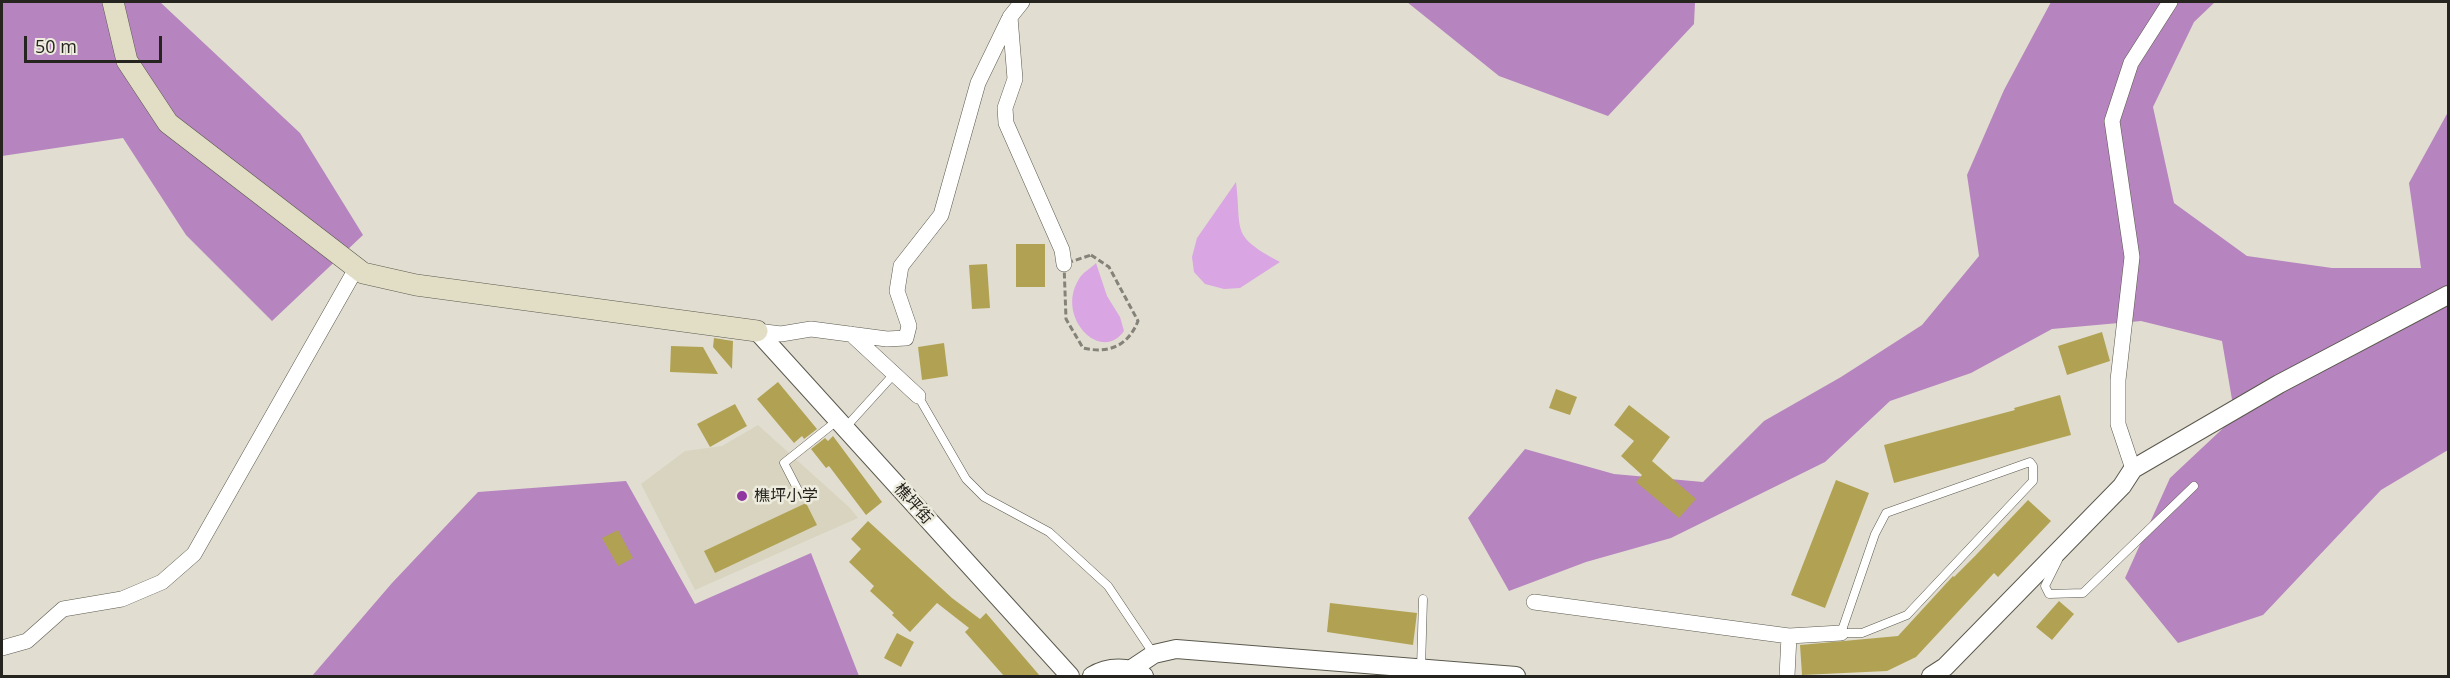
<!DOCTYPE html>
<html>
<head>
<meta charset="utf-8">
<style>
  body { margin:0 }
  #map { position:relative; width:2450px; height:678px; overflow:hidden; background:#e1ded1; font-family:"Open Sans",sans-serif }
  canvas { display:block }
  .frame { position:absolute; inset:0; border:3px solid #25241f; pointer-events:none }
  .scale { position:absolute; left:24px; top:36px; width:138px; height:27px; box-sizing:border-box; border:3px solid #25241f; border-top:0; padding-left:8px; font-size:18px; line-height:21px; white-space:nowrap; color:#25241f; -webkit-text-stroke:4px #eeecde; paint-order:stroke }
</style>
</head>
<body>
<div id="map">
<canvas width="2450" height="678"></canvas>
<div class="frame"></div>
<div class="scale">50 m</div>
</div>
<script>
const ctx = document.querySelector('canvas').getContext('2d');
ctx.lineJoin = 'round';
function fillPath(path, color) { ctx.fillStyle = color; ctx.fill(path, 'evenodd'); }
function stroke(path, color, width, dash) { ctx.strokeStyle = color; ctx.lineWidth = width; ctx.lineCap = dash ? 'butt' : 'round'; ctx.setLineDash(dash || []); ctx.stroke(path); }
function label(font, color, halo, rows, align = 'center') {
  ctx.font = font + ' "Open Sans","Noto Sans SC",sans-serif'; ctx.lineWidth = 5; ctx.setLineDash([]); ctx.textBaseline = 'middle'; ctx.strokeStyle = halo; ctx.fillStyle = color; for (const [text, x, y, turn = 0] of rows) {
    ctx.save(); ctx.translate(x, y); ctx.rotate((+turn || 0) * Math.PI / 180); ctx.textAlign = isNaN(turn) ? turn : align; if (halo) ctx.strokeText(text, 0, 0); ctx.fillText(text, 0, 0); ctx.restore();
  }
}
fillPath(new Path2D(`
  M758 425 850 508 858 518 695 590 641 484 685 451 722 446Z`), '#d8d4c0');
fillPath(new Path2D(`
  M2 2H160L300 133 363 235 272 321 186 235 123 138 2 156Z
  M1407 2H1695L1694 24 1608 116 1499 76Z
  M2051 2H2215L2194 22 2153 107 2174 203 2247 256 2332 268H2421L2409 183 2448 112V450L2381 490 2263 615 2178 643 2125 578 2170 478 2235 417 2222 341 2141 321 2052 329 1971 373 1890 401 1825 462 1671 538 1586 562 1509 591 1468 518 1525 449 1614 474 1703 482 1764 421 1841 377 1922 325 1979 256 1967 175 2004 90Z
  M626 481 695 604 811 553 859 676H312L392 583 478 492Z`), '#b684bf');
fillPath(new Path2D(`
  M1236 182C1242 233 1230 235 1280 262L1240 288 1224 289 1205 284 1194 272 1192 257 1197 238Z
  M1096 263 1107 296 1120 317 1124 331C1101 364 1055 317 1079 279 1082 273 1091 268 1096 263Z`), '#d9a5e2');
fillPath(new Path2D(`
  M1016 244H1045V287H1016Z
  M987 264 990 308 972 309 969 265Z
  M2102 332 2110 361 2067 375 2058 346Z
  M714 338 733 341 732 369 713 347Z
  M944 343 948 376 922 380 918 347Z
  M671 346 703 347 718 374 670 372Z
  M778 382 817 429 804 439 802 436 794 443 757 399Z
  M1556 389 1577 397 1570 415 1549 408Z
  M2060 395 2071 435 1894 483 1884 445 2015 410 2014 408Z
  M735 404 747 426 710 447 697 424Z
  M1629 405 1670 437 1652 461 1696 499 1679 518 1636 482 1642 475 1621 456 1634 441 1614 425Z
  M833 436 882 502 866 515 829 466 826 468 811 449 825 438 828 441Z
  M1836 480 1869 493 1825 608 1791 595Z
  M2028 500 2051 521 1998 577 1994 573 1916 657 1887 671 1802 675 1800 645 1898 636 1953 576 1954 577 1975 556Z
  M806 503 817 525 715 573 704 551Z
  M868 521 952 598 980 619 986 613 1040 676H1004L965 632 969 628 937 603 910 632 892 615 894 613 870 591 874 586 849 562 861 549 851 539Z
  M618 530 633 558 618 566 602 538Z
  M2059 601 2074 614 2052 640 2036 627Z
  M1330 603 1417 613 1413 645 1327 632Z
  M897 633 914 642 901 667 884 658Z`), '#b1a253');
const service = new Path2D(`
  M918 396 966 479 984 497 1049 532 1108 586 1153 653
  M845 428 894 374
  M2030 462 2033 466V481L1907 615 1862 633H1841L1875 534 1886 513Z
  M801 496 784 463 838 420
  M2058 560 2045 586 2049 594 2083 593 2194 486
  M1421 668 1423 599`);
const minor = new Path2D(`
  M1010 17 1015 79 1005 108 1006 123 1062 250 1064 264
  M757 331 781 334 811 329 887 339 906 338 909 326 897 291 901 266 941 215 978 83 1010 17 1022 2
  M851 334 918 396
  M2133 469 2118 424V380L2132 257 2112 121 2131 63 2170 2
  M1534 602 1789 636 1841 633
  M2 648 27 641 63 609 122 599 162 582 194 554 357 267
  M1787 676 1789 636`);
const tertiary = new Path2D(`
  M757 331 1070 676
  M1130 670 1154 654 1176 649 1516 676
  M1092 676C1108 666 1129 666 1144 676
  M1931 676 1945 667 2122 486 2133 469 2279 384 2448 295`);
const secondary = new Path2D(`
  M113 2 127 61 168 123 363 273 416 285 757 331`);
stroke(service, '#5b594e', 9);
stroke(minor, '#5b594e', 16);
stroke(tertiary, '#5b594e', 20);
stroke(secondary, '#5b594e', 22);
stroke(new Path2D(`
  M1091 255 1109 267 1138 321C1128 346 1109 354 1083 348L1066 319 1064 264Z`), '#848279', 3, [6, 3]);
stroke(service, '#fff', 8);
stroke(minor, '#fff', 15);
stroke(tertiary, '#fff', 18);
stroke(secondary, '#e2dec6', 21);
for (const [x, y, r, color] of [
  [742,496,6,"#9136a1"]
]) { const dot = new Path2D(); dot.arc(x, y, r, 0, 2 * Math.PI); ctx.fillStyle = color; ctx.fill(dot); stroke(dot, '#eeecde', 2); }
label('16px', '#25241f', '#eeecde', [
  ["樵坪小学",754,496]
], 'left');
label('16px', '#25241f', '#eeecde', [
  ["樵坪街",913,504,48]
]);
</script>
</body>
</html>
